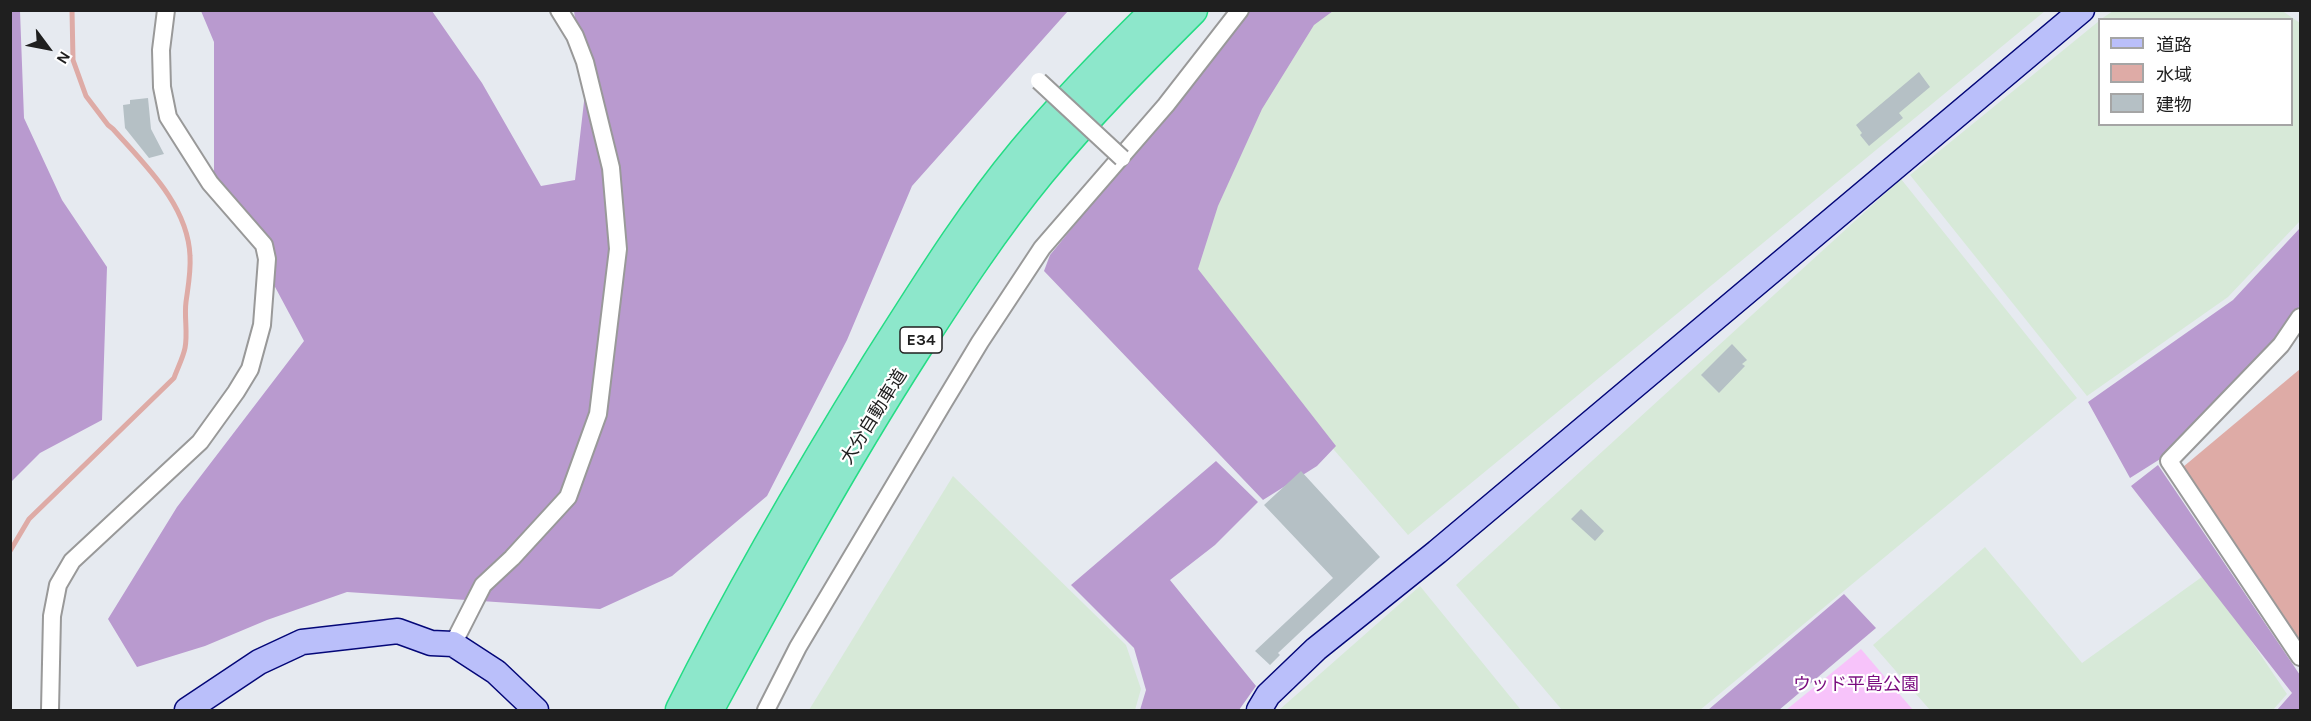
<!DOCTYPE html>
<html>
<head>
<meta charset="utf-8">
<style>
  body { margin:0 }
  #map { position:relative; width:2311px; height:721px; overflow:hidden; background:#e6eaf0; font-family:Karla,"Noto Sans JP",sans-serif }
  canvas { display:block }
  .frame { position:absolute; inset:0; border:12px solid #1f1f1f; pointer-events:none }
  .legend { position:absolute; left:2098px; top:18px; width:195px; height:108px; box-sizing:border-box; background:#fff; border:2px solid #a5a5a5; margin:0; padding:8px 10px; list-style:none; font-size:18px; color:#1f1f1f }
  .legend li { display:flex; align-items:center; gap:12px; height:30px }
  .legend b { width:30px; border:2px solid #a5a5a5 }
  .north { position:absolute; left:18px; top:18px; width:60px; height:60px; -webkit-text-stroke:4px #fff; paint-order:stroke; rotate:122deg; font-size:16px; font-weight:700; line-height:24px; text-align:center; color:#1f1f1f }
  .north::after { content:''; display:block; margin:auto; width:21px; height:27px; background:#1f1f1f; clip-path:polygon(50% 0,100% 100%,50% 72%,0 100%) }
</style>
</head>
<body>
<div id="map">
<canvas width="2311" height="721"></canvas>
<div class="frame"></div>
<ul class="legend">
<li><b style="height:8px;background:#babffa"></b>道路</li>
<li><b style="height:16px;background:#deaba6"></b>水域</li>
<li><b style="height:16px;background:#b5c0c5"></b>建物</li>
</ul>
<div class="north">N</div>
</div>
<script>
const ctx = document.querySelector('canvas').getContext('2d');
ctx.lineJoin = 'round';
function fillPath(path, color) { ctx.fillStyle = color; ctx.fill(path, 'evenodd'); }
function stroke(path, color, width, dash) { ctx.strokeStyle = color; ctx.lineWidth = width; ctx.lineCap = dash ? 'butt' : 'round'; ctx.setLineDash(dash || []); ctx.stroke(path); }
function label(font, color, halo, rows, align = 'center') {
  ctx.font = font + ' Karla,"Noto Sans JP",sans-serif'; ctx.lineWidth = 4.5; ctx.setLineDash([]); ctx.textBaseline = 'middle'; ctx.strokeStyle = halo; ctx.fillStyle = color; for (const [text, x, y, turn = 0] of rows) {
    ctx.save(); ctx.translate(x, y); ctx.rotate((+turn || 0) * Math.PI / 180); ctx.textAlign = isNaN(turn) ? turn : align; if (halo) ctx.strokeText(text, 0, 0); ctx.fillText(text, 0, 0); ctx.restore();
  }
}
fillPath(new Path2D(`
  M2281 10 2300 23V221L2228 297 2087 396 1910 175 2099 21 2100 124H2292V20L2101 19 2113 11Z
  M1299 11H2045L1408 535 1168 259Z
  M1901 179 2077 398 1700 710H1562L1456 585Z
  M953 476 1126 645 1141 689 1135 710H809Z
  M1985 547 2082 663 2206 574 2287 694 2273 710H1930L1873 645Z
  M1420 586 1521 710H1279Z`), '#d7e9d8');
fillPath(new Path2D(`
  M1245 10 1333 11 1314 25 1262 109 1218 206 1198 269 1336 446 1317 466 1263 500 1044 271 1050 255 1153 129Z
  M20 11 24 118 62 200 107 267 102 420 40 453 11 482 10 11Z
  M201 11H432L482 83 541 186 575 180 585 93 574 11H1068L912 186 847 340 767 496 672 576 600 609 347 592 267 620 205 646 137 667 108 619 177 507 304 341 214 173V42Z
  M2300 228V305L2276 341 2165 456 2130 478 2088 402 2233 300Z
  M1216 461 1258 502 1215 545 1170 580 1256 686 1239 710H1140L1146 690 1134 648 1071 585Z
  M2158 465 2300 675V710H2277L2292 693 2131 486Z
  M1844 594 1876 628 1779 710H1708Z`), '#b99acf');
fillPath(new Path2D(`
  M1861 649 1913 710H1786Z`), '#f7c3fa');
fillPath(new Path2D(`
  M2300 369V641L2183 467Z`), '#deaba6');
stroke(new Path2D(`
  M10 551 29 519 174 378C177 369 183 358 185 348 188 333 184 317 186 302 188 287 191 272 190 256 188 205 145 165 113 129L108 125 86 96 73 60 72 10`), '#deaba6', 5);
fillPath(new Path2D(`
  M1919 72 1930 87 1899 113 1903 118 1869 146 1860 135 1862 133 1856 125Z
  M148 98 151 129 164 154 149 158 125 128 123 105 130 104V100Z
  M1732 344 1747 360 1742 364 1745 366 1719 393 1701 375Z
  M1301 471 1380 557 1278 653 1280 655 1270 665 1255 651 1333 578 1264 505Z
  M1581 509 1604 531 1595 541 1571 519Z`), '#b5c0c5');
const street = new Path2D(`
  M2300 317 2281 345 2169 461 2300 657
  M453 644 483 585 512 558 568 497 598 414 618 249 611 168 585 62 575 36 559 10
  M50 710 52 616 58 585 72 561 200 442 236 392 250 369 262 325 267 259 264 245 210 183 168 117 162 87 161 50 166 10
  M766 710 798 647 942 405 980 342 1042 248 1166 105 1240 10`);
const secondary = new Path2D(`
  M187 710 259 662 302 642 398 631 431 643 453 644 496 672 536 710
  M1259 710 1268 695 1316 649 1437 552 2082 10`);
const highway = new Path2D(`
  M681 710C740 592 807 477 877 364 923 292 968 218 1023 152 1065 102 1110 56 1157 10
  M708 710C774 588 840 467 915 350 954 289 994 228 1040 172 1087 115 1139 63 1192 10`);
stroke(street, '#999', 20);
stroke(secondary, '#040778', 27);
stroke(highway, '#25dc85', 33);
stroke(street, '#fff', 16);
stroke(secondary, '#babffa', 24);
stroke(highway, '#8de7cb', 30);
const streetBridge = new Path2D(`
  M1039 81 1122 158`);
stroke(streetBridge, '#999', 20, []);
stroke(streetBridge, '#fff', 16);
for (const [x, y, w] of [
  [921,340,42]
]) { const box = new Path2D(); box.roundRect(x - w / 2, y - 13, w, 26, 4.5); ctx.fillStyle = '#fff'; ctx.fill(box); stroke(box, '#1f1f1f', 1.5); }
label('bold 16px', '#1f1f1f', null, [
  ["E34",921,340]
]);
label('18px', '#1f1f1f', '#fff', [
  ["大分自動車道",874,417,-58]
]);
label('18px', '#7a0b7f', '#fff', [
  ["ウッド平島公園",1856,685]
]);
</script>
</body>
</html>
